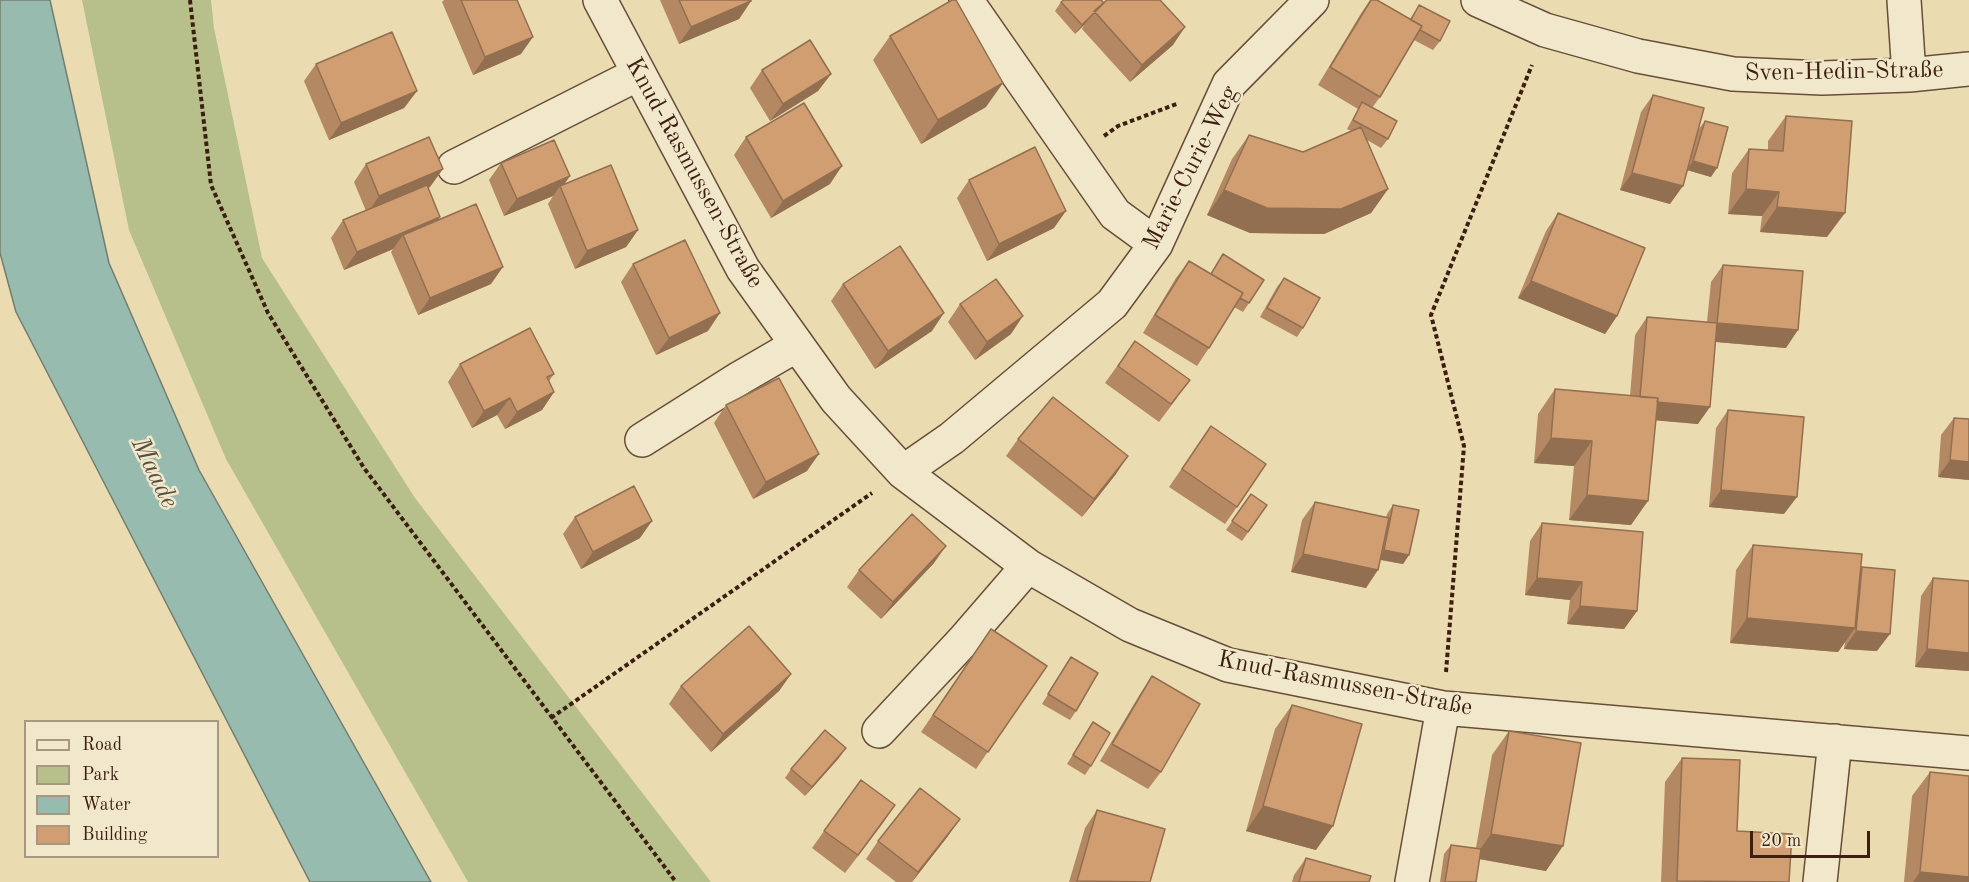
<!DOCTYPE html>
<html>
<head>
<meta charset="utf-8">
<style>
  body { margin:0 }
  #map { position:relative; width:1969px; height:882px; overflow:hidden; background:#eadbb1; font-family:"Old Standard TT",serif }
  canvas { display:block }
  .legend { position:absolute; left:24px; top:720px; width:195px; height:138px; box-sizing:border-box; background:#f1e8cc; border:2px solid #a99881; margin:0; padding:8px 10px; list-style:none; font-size:18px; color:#3c1f11 }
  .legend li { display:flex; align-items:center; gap:12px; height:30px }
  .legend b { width:30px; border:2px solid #a99881 }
  .scale { position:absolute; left:1750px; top:831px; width:120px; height:27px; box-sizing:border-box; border:3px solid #3c1f11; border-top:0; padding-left:8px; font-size:18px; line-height:21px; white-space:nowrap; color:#3c1f11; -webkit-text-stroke:4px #f1e8cc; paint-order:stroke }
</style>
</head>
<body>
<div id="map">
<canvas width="1969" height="882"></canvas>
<ul class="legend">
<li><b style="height:8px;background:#f1e8cc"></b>Road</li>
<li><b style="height:16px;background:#b7c08b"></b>Park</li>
<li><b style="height:16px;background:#98bbaf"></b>Water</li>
<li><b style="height:16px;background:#d19e72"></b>Building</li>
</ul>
<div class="scale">20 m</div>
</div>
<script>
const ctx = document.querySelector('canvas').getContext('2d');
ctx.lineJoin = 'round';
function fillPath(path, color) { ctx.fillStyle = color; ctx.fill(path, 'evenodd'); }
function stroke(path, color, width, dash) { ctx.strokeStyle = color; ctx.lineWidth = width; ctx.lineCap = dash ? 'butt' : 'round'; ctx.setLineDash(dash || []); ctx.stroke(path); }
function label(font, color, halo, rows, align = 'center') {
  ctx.font = font + ' "Old Standard TT",serif'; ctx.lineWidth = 5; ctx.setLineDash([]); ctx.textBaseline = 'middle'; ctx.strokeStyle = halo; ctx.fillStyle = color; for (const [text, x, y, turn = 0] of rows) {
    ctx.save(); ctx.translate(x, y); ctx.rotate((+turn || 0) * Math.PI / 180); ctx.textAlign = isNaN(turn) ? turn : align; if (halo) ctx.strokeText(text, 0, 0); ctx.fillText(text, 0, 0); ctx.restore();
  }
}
fillPath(new Path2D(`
  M82 0H211L214 28 262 258 415 498 711 882H468L226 459 129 230Z`), '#b7c08b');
const water = new Path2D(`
  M0 0H50L109 263 199 470 431 882H310L16 312 0 253Z`);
fillPath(water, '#98bbaf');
stroke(water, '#737d70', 1.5);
const minor = new Path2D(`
  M600 0 743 269 836 399 903 472 1028 566 1130 625 1228 665 1443 708 1969 753
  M966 0 1115 214 1156 244
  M1478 0 1545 30 1638 56 1733 74 1822 78 1909 75 1969 69
  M1904 0 1909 75
  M454 167 638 74
  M642 440 740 378 797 345
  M903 472 952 438 1112 304 1156 244 1229 84 1312 0
  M879 731 964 640 1028 566
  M1412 882 1443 708
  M1820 882 1835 741`);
stroke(minor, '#684e39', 36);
stroke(new Path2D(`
  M190 0 211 185 268 313 364 468 676 882
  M1104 136 1118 126 1179 103
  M1446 672 1464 446 1431 315 1532 65
  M551 718 872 493`), '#3c1f11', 4, [4.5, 3]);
stroke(minor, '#f1e8cc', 33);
fillPath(new Path2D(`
  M444 0H517L521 54 473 75 442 2Z
  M660 0H751V1L739 19 679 44Z
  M1370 0 1410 19 1419 5 1440 41 1433 50 1414 40 1380 97 1372 108 1388 139 1381 148 1367 140 1388 189 1371 213 1324 234 1250 233 1207 215 1232 159 1249 135 1303 152 1351 131 1347 129 1358 109 1318 85 1360 15Z
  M1061 2 1104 3 1173 45 1130 82 1082 29 1084 25 1075 34 1055 11Z
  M890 36 986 107 921 144 873 60Z
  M316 64 417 91 404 108 329 140 304 81Z
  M762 70 831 74 818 91 770 121 750 88Z
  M1653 95 1670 204 1620 190 1641 112Z
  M1786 116 1827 237 1760 232 1762 216 1728 214 1732 173 1749 149 1768 150V141Z
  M1705 121 1711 177 1687 170 1698 130Z
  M746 137 830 184 771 218 734 155Z
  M501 163 564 185 638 230 626 247 575 269 548 204 553 196 504 216 489 180Z
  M366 164 430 187 428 188 440 217 438 220 491 284 418 315 391 252 393 249 344 270 331 238 343 220 366 211 354 182Z
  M969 180 1054 228 987 261 957 198Z
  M1558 213 1617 316 1605 334 1518 298 1546 231Z
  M1189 261 1249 303 1243 312 1234 307 1209 348 1197 366 1143 333 1176 278Z
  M633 264 708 331 656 355 621 282Z
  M1723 265 1786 348 1716 342 1698 424 1656 420 1631 525 1569 520 1574 466 1534 463 1538 414 1555 389 1630 396 1635 335 1647 317 1707 322 1711 282Z
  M1284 278 1303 328 1297 337 1260 317 1277 287Z
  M843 284 932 331 875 369 831 301Z
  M960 304 1011 334 975 360 948 322Z
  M1135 341 1177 398 1159 422 1105 383Z
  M460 364 554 374 549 381 554 392 542 410 505 429 497 415 472 428 448 382Z
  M726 405 807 471 753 499 714 423Z
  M1728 410 1784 514 1709 507 1716 428Z
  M1954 418 1969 480 1938 477 1941 435Z
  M1211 426 1237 507 1225 524 1169 487Z
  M1018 439 1116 474 1082 517 1006 456Z
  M1251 494 1267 505 1242 541 1226 530Z
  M1315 502 1386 517 1387 514 1393 505 1409 555 1403 564 1380 560 1366 588 1291 572 1302 520Z
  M575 517 640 538 581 569 563 534Z
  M1542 523 1637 611 1624 629 1567 624 1570 600 1525 595 1530 541Z
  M1753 545 1860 570 1862 567 1877 651 1844 649 1845 642 1838 652 1730 643 1736 570Z
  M934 563 881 619 847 587 859 570Z
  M1933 578 1969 671 1915 667 1921 596Z
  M979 646 1047 666 976 769 921 732Z
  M1071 657 1076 711 1070 720 1042 704Z
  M791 674 779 691 711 752 669 704 681 686Z
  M1152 676 1161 772 1148 789 1100 761 1140 694Z
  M1292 705 1316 850 1246 831 1275 729Z
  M1093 722 1091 766 1085 775 1067 764Z
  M1509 731 1546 871 1479 859 1476 882H1440L1444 854 1451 845 1476 848 1492 755Z
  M839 758 805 796 785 778 791 769Z
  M1682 758 1737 831 1789 882H1661L1665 782Z
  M1930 772 1969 882H1904L1912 796Z
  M895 805 845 873 812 848 824 831Z
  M1097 810 1150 882H1069L1085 828Z
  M948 836 912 882H896L866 859 878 841Z
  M1306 858 1369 882H1292L1294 875Z`), '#b48862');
fillPath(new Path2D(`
  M751 1 739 19 679 44 691 27Z
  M1091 16 1084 25 1075 34 1082 25Z
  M1185 27 1173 45 1130 82 1142 65Z
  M533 37 521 54 473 75 485 57Z
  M831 74 818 91 770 121 783 104Z
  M1003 83 986 107 921 144 938 120Z
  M417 91 404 108 329 140 341 123Z
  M1693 161 1717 168 1711 177 1687 170Z
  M842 166 830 184 771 218 783 201Z
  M443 169 430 187 367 214 379 196Z
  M1632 173 1683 186 1670 204 1620 190Z
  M570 176 561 189 560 186 553 196 504 216 517 199Z
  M1388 189 1371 213 1324 234 1250 233 1207 215 1224 190Z
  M1746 189 1779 192 1762 216 1728 214Z
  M1777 207 1845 213 1827 237 1760 232Z
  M1066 211 1054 228 987 261 999 244Z
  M440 217 428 234 403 235 393 249 344 270 357 252Z
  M638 230 626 247 575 269 587 251Z
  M503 267 491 284 418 315 430 298Z
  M1531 281 1617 316 1605 334 1518 298Z
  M720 313 708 331 656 355 669 338Z
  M944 313 932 331 875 369 888 351Z
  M1023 316 1011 334 975 360 987 342Z
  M1717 323 1798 330 1786 348 1705 341Z
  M554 392 542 410 505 429 517 412Z
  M510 398 497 415 472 428 484 411Z
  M1640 400 1710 407 1698 424 1628 418Z
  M1551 438 1592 441 1574 466 1534 463Z
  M819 454 807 471 753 499 766 482Z
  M1128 456 1116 474 1082 517 1094 499Z
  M1950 460 1969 462V480L1938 477Z
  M1721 490 1797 497 1784 514 1709 507Z
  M1587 495 1648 501 1631 525 1569 520Z
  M652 521 640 538 581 569 593 552Z
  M946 546 934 563 881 619 893 602Z
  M1384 550 1409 555 1403 564 1377 559Z
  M1303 554 1378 570 1366 588 1291 572Z
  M1537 578 1582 582 1570 600 1525 595Z
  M1580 606 1637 611 1624 629 1567 624Z
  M1747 618 1855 628 1838 652 1730 643Z
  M1856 631 1890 634 1877 651 1844 649Z
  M1927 649 1969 653V671L1915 667Z
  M791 674 779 691 711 752 723 734Z
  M846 748 839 758 805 796 812 787Z
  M895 805 883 823 845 873 858 855Z
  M1263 806 1333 826 1316 850 1246 831Z
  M960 819 948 836 912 882 918 872Z
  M1491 834 1563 846 1546 871 1474 858Z
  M1920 872 1969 877V882H1913Z`), '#926f50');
const building = new Path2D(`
  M461 0H517L533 37 485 57Z
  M679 0H751V1L691 27Z
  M952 0H956L1003 83 938 120 890 36Z
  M1064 0H1101L1104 3 1082 25 1061 2Z
  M1107 0H1160L1185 27 1142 65 1094 11Z
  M1371 0H1377L1422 26 1380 97 1330 67Z
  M1419 5 1450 21 1440 41 1420 30 1422 26 1411 20Z
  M392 32 417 91 341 123 316 64Z
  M810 40 831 74 783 104 762 70Z
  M1653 95 1704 108 1683 186 1632 173Z
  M1362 102 1397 121 1388 139 1353 120Z
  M804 103 842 166 783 201 746 137Z
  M1786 116 1852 121 1845 213 1777 207 1779 192 1746 189 1749 149 1783 151Z
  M1705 121 1728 127 1717 168 1693 161Z
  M1361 127 1388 189 1341 209 1267 208 1224 190 1249 135 1303 152Z
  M429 137 443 169 379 196 366 164Z
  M554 140 570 176 517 199 501 163Z
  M1035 147 1066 211 999 244 969 180Z
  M611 165 638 230 587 251 560 186Z
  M427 185 440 217 357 252 343 220Z
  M476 204 503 267 430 298 403 235Z
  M1558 213 1645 248 1617 316 1531 281Z
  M685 240 720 313 669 338 633 264Z
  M900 246 944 313 888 351 843 284Z
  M1223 254 1264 280 1249 303 1240 298 1243 293 1211 274Z
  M1189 261 1243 293 1209 348 1155 315Z
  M1723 265 1803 271 1798 330 1717 323Z
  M1284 278 1320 298 1303 328 1267 308Z
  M996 279 1023 316 987 342 960 304Z
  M1647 317 1717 323 1710 407 1657 402 1658 398 1640 397Z
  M530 328 554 374 547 377 554 392 517 412 510 398 484 411 460 364Z
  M1135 341 1190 380 1171 404 1118 366Z
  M779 378 819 454 766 482 726 405Z
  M1555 389 1658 398 1648 501 1587 495 1592 441 1551 438Z
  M1053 397 1128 456 1094 499 1018 439Z
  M1728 410 1804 417 1797 497 1721 490Z
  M1954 418 1969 419V462L1950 460Z
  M1211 426 1266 464 1237 507 1182 469Z
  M634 486 652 521 593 552 575 517Z
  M1251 494 1267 505 1248 532 1232 521Z
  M1315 502 1389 518 1378 570 1303 554Z
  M1393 505 1419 510 1409 555 1384 550Z
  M912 514 946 546 893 602 859 570Z
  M1542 523 1643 532 1637 611 1580 606 1582 582 1537 578Z
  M1753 545 1862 554 1855 628 1747 618Z
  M1862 567 1895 570 1890 634 1856 631Z
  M1933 578 1969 581V653L1927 649Z
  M749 626 791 674 723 734 681 686Z
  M991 629 1047 666 988 752 933 715Z
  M1071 657 1098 673 1076 711 1048 694Z
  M1152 676 1200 704 1161 772 1112 744Z
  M1292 705 1362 724 1333 826 1263 806Z
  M1093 722 1110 733 1091 766 1073 755Z
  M825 730 846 748 812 787 791 769Z
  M1509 731 1581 743 1563 846 1491 834Z
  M1682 758 1740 760 1737 831 1792 834 1789 882 1677 881Z
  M1930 772 1969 776V877L1920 872Z
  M861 780 895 805 858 855 824 831Z
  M920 788 960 819 918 872 878 841Z
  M1097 810 1165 829 1150 882 1077 881Z
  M1451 845 1481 849 1476 882H1445Z
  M1306 858 1371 876 1369 882H1299Z`);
fillPath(building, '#d19e72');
stroke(building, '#926f50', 1.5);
label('24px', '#3c1f11', '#f1e8cc', [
  ["Sven-Hedin-Straße",1844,72,-1],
  ["Marie-Curie-Weg",1191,168,-63],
  ["Knud-Rasmussen-Straße",694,173,61],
  ["Knud-Rasmussen-Straße",1345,684,11]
]);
label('italic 26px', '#584e40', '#f1e8cc', [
  ["Maade",154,473,64]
]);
</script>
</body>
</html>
